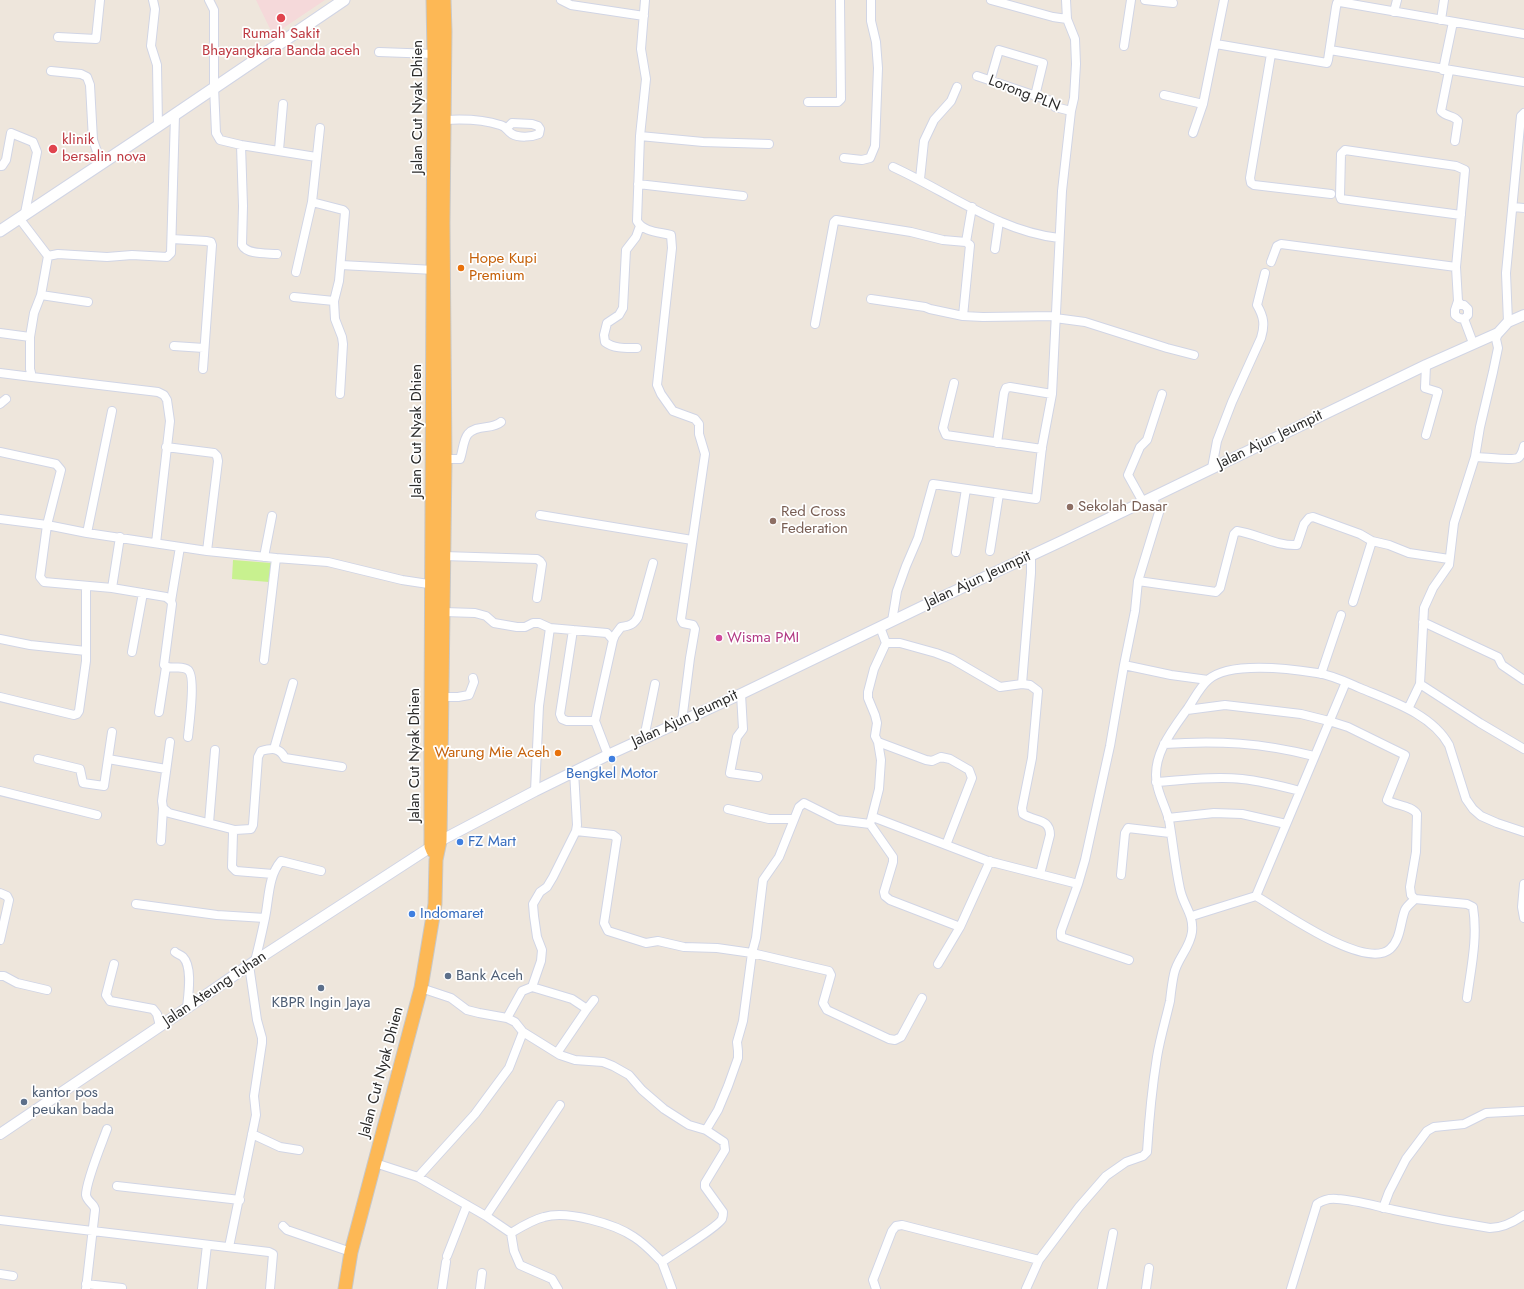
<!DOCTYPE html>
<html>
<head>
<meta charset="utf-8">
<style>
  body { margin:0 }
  canvas { display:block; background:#eee6dc }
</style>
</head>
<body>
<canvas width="1524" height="1289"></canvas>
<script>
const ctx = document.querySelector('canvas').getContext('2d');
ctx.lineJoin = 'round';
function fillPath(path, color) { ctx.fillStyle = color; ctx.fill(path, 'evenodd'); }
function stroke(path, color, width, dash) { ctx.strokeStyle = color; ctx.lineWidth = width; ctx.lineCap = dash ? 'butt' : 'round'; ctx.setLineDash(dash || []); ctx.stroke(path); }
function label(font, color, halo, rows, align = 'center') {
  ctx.font = font + ' Jost,sans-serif'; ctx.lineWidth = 3.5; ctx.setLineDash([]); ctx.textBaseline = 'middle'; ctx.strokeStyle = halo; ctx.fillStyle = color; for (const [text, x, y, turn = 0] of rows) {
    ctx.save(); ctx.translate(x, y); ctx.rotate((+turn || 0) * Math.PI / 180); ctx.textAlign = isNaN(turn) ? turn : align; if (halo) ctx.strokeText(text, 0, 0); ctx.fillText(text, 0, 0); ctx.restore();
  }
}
fillPath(new Path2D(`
  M256 0H325L273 35Z`), '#f5d9da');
fillPath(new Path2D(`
  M233 560 271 563 269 582 232 579Z`), '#c8f18f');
const minor = new Path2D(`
  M153 0 155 9 151 46 157 65 158 126
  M209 0 214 10V87L216 133 220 140 241 145 316 157
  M561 0 571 5 644 16
  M645 0 641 49 646 79 640 136 637 221C643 232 659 232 671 235L672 248 657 385 661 394 673 411 695 419 699 424V434L705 454 681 619 683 623 693 625 695 629 690 658 682 721
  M991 0 1053 17 1067 19
  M1145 0 1173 3
  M1394 12 1397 0
  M1441 20 1444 0
  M58 37 96 39 100 0
  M1216 44 1327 63 1328 60 1336 7 1337 3 1340 2 1524 34
  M1124 46 1131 0
  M1330 50 1524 82
  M379 52 434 54
  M1271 54 1250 178 1251 183 1254 185 1331 194
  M1443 70 1453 22
  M51 71 81 74 87 77 90 85 93 140 101 163
  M1449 71 1441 111C1446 117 1454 115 1458 121L1455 141
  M977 76 1051 101 1055 107 1071 111
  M990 81 999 50 1043 63 1035 96
  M1164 95 1203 104
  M808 102H838L841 99 840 0
  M445 120C463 119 482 119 500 125 506 126 507 131 512 134 519 138 532 137 539 134L540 129 538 126 532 124 512 123 507 128
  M1193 133 1203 104 1224 0
  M640 136 703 142 769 144
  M241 145 243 206 242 245C247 255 267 253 277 254
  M279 150 283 104
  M844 158 862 160 870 158 875 146 878 68 876 42 871 21V0
  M0 166H2L6 160 11 133 33 142 37 152 25 213
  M893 167C946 191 1000 232 1059 238
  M920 179 924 141 934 120 951 101 957 87
  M638 184 743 196
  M312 202 343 210 345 212 339 281 334 301 335 319 342 337 343 344 340 394
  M1513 207 1524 208
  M19 218 48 256 41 295 34 313 30 337V369L32 377 158 392 164 395 167 400 170 421 156 543
  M172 239 206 241 211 242 212 245 203 369
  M995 249 999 221
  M48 256 58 254 107 257 132 255 167 257 171 253 175 115
  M1271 262 1277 246 1281 244 1456 267
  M341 265 434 270
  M296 272 312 202 320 128
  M41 295 88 302
  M294 297 334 301
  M871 299 925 307 930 309 963 316 983 317 1056 316
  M1458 301 1456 267 1465 170 1456 166 1345 150 1341 154 1340 196 1341 199 1461 215
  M1458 301 1461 305H1464L1468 309V315L1464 319 1459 318 1455 315V310Z
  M963 316 970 245 966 242 972 207
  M1055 318 1085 322 1167 348 1194 355
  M1464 319 1473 343
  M1508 322 1506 273 1521 116 1524 113
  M815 324 834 222 836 220 911 232 943 240 966 242
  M0 333 30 337
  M174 346 204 348
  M637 348C627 348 614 349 605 342L604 335 607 323 619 315 623 308 626 250 636 237 640 226
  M0 373 32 377
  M954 383 943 428 946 435 1042 449
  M0 404 6 399
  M1426 435 1438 392 1425 388 1426 365
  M997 443 1004 393 1006 388 1010 387 1052 394
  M166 447 214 453 217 456 218 461 207 551
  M0 452 56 464 61 470 47 525 40 577 44 582 112 588 120 537
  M1475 457C1484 457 1511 461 1518 458 1521 456 1523 450 1524 446
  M445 461 451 459H460C463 451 463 440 468 434 477 424 492 430 501 422
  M1212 468 1217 441 1232 402 1261 338C1265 325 1264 317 1257 305L1265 273
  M1143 502 1128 475 1140 447 1147 440 1162 394
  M540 515 692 540
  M0 519 47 525 87 533 207 551 276 558 328 562 402 580 435 585
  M87 533 112 411
  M990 551 999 494
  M956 552 966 489
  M1031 555V573L1022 684 1030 685 1038 691 1032 758 1022 808 1023 814C1035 822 1050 818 1050 835L1040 874
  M444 556 537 559 540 561 542 564 537 598
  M264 557 272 516
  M1138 581 1216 592 1220 588 1234 534 1237 531C1257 534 1276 546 1297 545L1304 524 1309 518 1313 517 1360 534 1372 541 1389 545 1409 553 1449 559
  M112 588 166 597 171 601 172 604 164 665C170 671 181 664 188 670 196 676 189 726 188 737
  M171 601 180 547
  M1353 602 1372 541
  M444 612 475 613 486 616 494 623 517 627H525L533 623H539L550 628 607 633 613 640 595 721 608 755
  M892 621 897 591 906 566 918 538 933 484 1036 499 1042 447 1052 394 1062 191 1071 111 1074 98 1076 64 1075 39 1067 19 1066 0
  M1423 622 1498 657 1502 665 1524 680
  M573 630 560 714 562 719 567 721H595
  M0 639 30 645 86 651
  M613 640 615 635 621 627C630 626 634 624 638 617L653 563
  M886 643H900L936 653 952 659 1000 687 1022 684
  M132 652 143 593
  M264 660 276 558
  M1124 665 1171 675 1208 680
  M1321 674 1341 615
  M1420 684 1480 723 1524 749
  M741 694 743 729 737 737 730 773 758 777
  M0 697 74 715 77 714 79 711 86 661V586
  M442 697H458L469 695 474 682 473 678
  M1408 709 1420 684 1424 608 1433 588 1449 565 1454 523 1475 457 1480 427 1493 372 1498 348 1496 339 1498 333
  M1187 710 1225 705 1301 714 1329 721 1348 727 1405 755 1387 800C1396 806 1411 805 1417 814L1416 852 1410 887 1411 895 1415 899 1467 904 1473 907C1478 938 1471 968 1467 998
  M159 712 166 667
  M644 738 655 684
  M170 742 162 801 163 808 169 813 235 830
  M878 742 926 760 932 761 941 757 950 759 969 770 972 778 946 845
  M1164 744C1218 740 1262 743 1314 756
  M274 749 293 683
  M38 759 80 769 83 783 104 786 112 732
  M108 759 166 769
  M1156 782C1185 780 1214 776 1242 779 1262 781 1281 786 1300 791
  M0 791 97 815
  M535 791 539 706 550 628
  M728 809 769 819H794
  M873 817 988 861 1078 884
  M1168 818 1214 813 1242 814 1286 824
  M209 823 215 750
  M870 824 893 857V862L884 892 885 896 890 900 960 927
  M576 831 613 835 617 838 604 923 608 931 646 943 658 941 684 947 717 948 752 953 829 971 831 975 823 1003 827 1010 889 1039 895 1040 901 1037 922 998
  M161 841 163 808
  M273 874 236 871 232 867 233 833 235 830 251 829 253 825 258 757 261 751C272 748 279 747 285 758L342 767
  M1121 875 1125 833 1128 828 1170 833
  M1524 884 1522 907 1524 918
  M0 893 7 896 9 900 0 940
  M1256 896C1280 910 1365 971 1390 949 1401 939 1400 923 1405 910 1407 906 1412 902 1415 899
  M136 904 217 915 265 918
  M1192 916 1256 896 1346 682
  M175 952C177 954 181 955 183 957 193 967 188 996 187 1008
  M1129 960 1061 937V931L1078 884 1085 860 1110 746 1124 665 1135 611 1138 581 1160 509 1155 504 1153 498
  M255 961C259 946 262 932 265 918 269 899 268 876 281 861L321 871
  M114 964 106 995 110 1001 153 1009 157 1014 160 1026
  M938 964 960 927 990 861
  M0 976H4L17 983 47 990
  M532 987 572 999 587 1009 557 1053
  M587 1009 594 1000
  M507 1018 522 991 532 987 541 961 542 950 537 937 534 916 533 904 540 892 547 887 553 877 576 831 577 825 574 771
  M706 1130 718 1110 728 1086 738 1058V1051L737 1042 743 1021 752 953 756 938 763 880 779 857 799 807 804 803 838 820 870 824 879 789 881 760 878 742 875 736 877 723 875 715 868 698V692L874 669 886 643 880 627
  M252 1134 280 1147 299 1150
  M375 1163 418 1177 486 1216 511 1233 514 1251 520 1265 552 1279 558 1289
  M418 1177 475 1114 509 1068 523 1032 515 1022 507 1018 479 1013 467 1010 451 998 421 988
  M117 1186 240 1200
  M1383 1208 1389 1192 1406 1159 1427 1131 1434 1127 1464 1124 1486 1113 1524 1111
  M486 1216 560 1105
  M0 1220 269 1252 273 1254 270 1289
  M283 1226 287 1230 351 1252
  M511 1233C521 1227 532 1220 544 1217 567 1210 615 1224 634 1237 645 1244 653 1253 662 1262 673 1254 718 1227 722 1219 723 1216 723 1215 723 1212L705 1187V1183L725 1150 724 1142 706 1130 689 1125 664 1109 642 1090 629 1075 613 1066 603 1062 575 1060 560 1055 523 1032
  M229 1247 256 1115 254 1096 262 1043V1038L257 1020 249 965
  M447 1256 467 1205
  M662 1262 672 1289
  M0 1274 13 1276
  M86 1284 122 1288
  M86 1289 95 1210C95 1204 87 1202 86 1195 86 1181 102 1143 107 1129
  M202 1289 207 1245
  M442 1289 446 1262
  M480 1289 482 1273
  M876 1289 873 1280 892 1231 896 1226 902 1225 1039 1260
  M1026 1289 1039 1260 1079 1207 1106 1176 1126 1162 1143 1156 1147 1152C1149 1120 1152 1088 1157 1057 1160 1038 1166 1019 1170 1001 1171 992 1172 983 1174 974 1177 959 1190 948 1192 932 1194 914 1183 905 1180 889 1175 866 1173 843 1169 820 1166 808 1159 796 1157 784 1151 756 1173 729 1188 708 1194 699 1200 687 1208 680 1229 661 1291 669 1317 673 1332 675 1346 682 1360 688 1391 701 1432 714 1449 745L1466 799 1473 809 1481 816 1497 823 1524 832
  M1102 1289 1113 1233
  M1146 1289 1149 1268
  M1291 1289 1317 1204C1323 1200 1329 1198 1337 1199 1356 1200 1375 1206 1394 1210 1426 1217 1458 1223 1490 1228 1502 1228 1514 1222 1524 1215`);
const tertiary = new Path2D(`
  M0 1134 187 1008 255 961 440 841 535 791 608 755 741 694 940 598 1062 541 1426 365 1498 333 1508 322 1524 315`);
const secondary = new Path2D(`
  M0 231 158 126 344 0`);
const trunk = new Path2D(`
  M433 851 431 846C430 582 434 318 434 54L433 0
  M345 1289 351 1252 421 988 435 904 436 860 440 841 445 461 443 223 445 31 444 0`);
stroke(minor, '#d1d5e5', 10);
stroke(tertiary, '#d1d5e5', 12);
stroke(secondary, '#d1d5e5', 13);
stroke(trunk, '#c8c8c8', 15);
stroke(minor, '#fff', 8);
stroke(tertiary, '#fff', 10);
stroke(secondary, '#fff', 11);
stroke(trunk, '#fdb855', 13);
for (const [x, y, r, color] of [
  [281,18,5,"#e0444e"],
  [53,149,5,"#e0444e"],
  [461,268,4,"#e8710a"],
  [1070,507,4,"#8d6e63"],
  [773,521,4,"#8d6e63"],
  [719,638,4,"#d1479c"],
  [558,753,4,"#e8710a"],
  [612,759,4,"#3f7fe0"],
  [460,842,4,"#3f7fe0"],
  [412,914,4,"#3f7fe0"],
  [448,976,4,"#5c6f8a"],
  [321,988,4,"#5c6f8a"],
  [24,1102,4,"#5c6f8a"]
]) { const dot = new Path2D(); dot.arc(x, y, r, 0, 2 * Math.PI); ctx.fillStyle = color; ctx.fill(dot); stroke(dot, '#fff', 1.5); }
label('15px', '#be3a42', '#fff', [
  ["Rumah Sakit",281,34],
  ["Bhayangkara Banda aceh",281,51],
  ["klinik",62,140,"left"],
  ["bersalin nova",62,157,"left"]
]);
label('15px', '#2b2b2b', '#fff', [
  ["Lorong PLN",1024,94,21],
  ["Jalan Cut Nyak Dhien",418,107,-90],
  ["Jalan Cut Nyak Dhien",417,431,-90],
  ["Jalan Ajun Jeumpit",1270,440,-26],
  ["Jalan Ajun Jeumpit",978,580,-25],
  ["Jalan Ajun Jeumpit",685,719,-25],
  ["Jalan Cut Nyak Dhien",415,755,-90],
  ["Jalan Ateung Tuhan",215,989,-34],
  ["Jalan Cut Nyak Dhien",382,1072,-75]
]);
label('15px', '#c56008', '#fff', [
  ["Hope Kupi",469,259],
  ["Premium",469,276],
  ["Warung Mie Aceh",550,753,"right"]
], 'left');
label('15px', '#785e54', '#fff', [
  ["Sekolah Dasar",1078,507],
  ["Red Cross",781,512],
  ["Federation",781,529]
], 'left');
label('15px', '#b23c85', '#fff', [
  ["Wisma PMI",727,638]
], 'left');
label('15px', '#366cbe', '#fff', [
  ["Bengkel Motor",612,774,"center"],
  ["FZ Mart",468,842],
  ["Indomaret",420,914]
], 'left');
label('15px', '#4e5e75', '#fff', [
  ["Bank Aceh",456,976],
  ["KBPR Ingin Jaya",321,1003,"center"],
  ["kantor pos",32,1093],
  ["peukan bada",32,1110]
], 'left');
</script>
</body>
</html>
